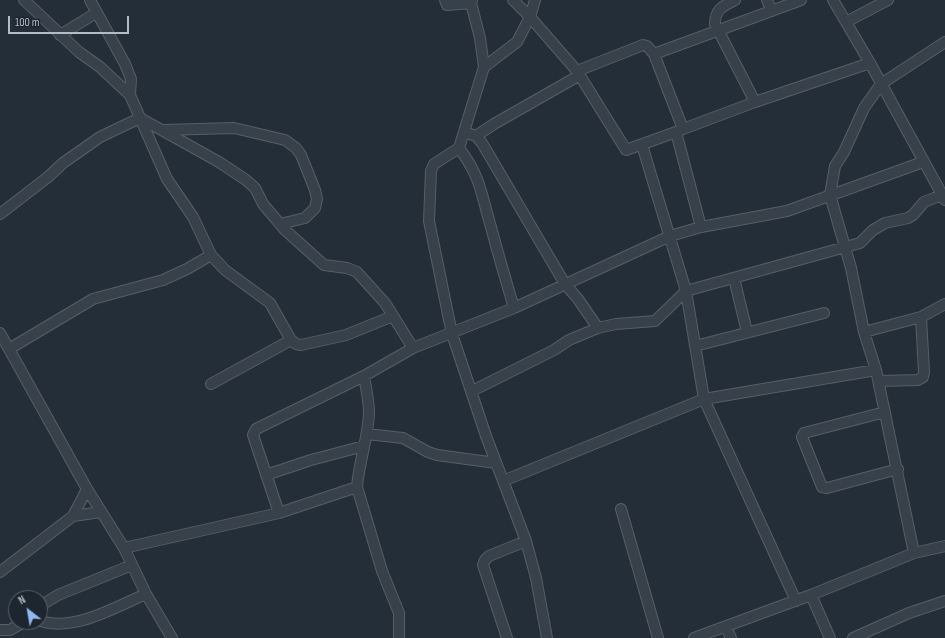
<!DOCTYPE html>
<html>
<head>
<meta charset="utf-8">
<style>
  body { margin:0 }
  #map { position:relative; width:945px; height:638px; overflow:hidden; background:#242e38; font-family:"Sofia Sans Condensed",sans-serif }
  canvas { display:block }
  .north { position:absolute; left:8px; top:590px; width:40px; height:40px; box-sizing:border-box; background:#1d252e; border:1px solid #59616a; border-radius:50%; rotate:329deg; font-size:11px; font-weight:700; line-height:16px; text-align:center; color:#b3bbc5 }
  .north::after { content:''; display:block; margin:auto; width:14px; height:18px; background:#90b8ed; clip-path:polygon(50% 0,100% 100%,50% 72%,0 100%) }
  .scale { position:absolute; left:8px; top:16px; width:121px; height:18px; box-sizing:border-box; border:2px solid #b3bbc5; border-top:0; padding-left:5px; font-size:12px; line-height:14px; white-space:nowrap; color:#b3bbc5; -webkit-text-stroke:3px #1d252e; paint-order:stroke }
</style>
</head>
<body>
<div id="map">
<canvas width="945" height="638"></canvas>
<div class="north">N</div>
<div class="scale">100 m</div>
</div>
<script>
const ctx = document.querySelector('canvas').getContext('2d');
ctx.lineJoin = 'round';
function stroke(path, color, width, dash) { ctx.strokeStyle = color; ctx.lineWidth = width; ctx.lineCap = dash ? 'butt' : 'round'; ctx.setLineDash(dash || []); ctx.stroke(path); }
const street = new Path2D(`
  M24 0 79 52 100 67 130 95 167 179 193 217 211 255 225 270 270 303 291 340 296 344 301 345 346 335 393 316
  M90 0 125 64 131 79 130 95
  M445 0 447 5 471 3
  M472 0 471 3 480 38 484 67 459 148 434 164 431 171 429 221 452 334 486 436 526 541 536 578 547 638
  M513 0 530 17 577 71 626 150 676 132
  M767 0 772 11
  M833 0 870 63 945 200
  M846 22 888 0
  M60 35 96 13
  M654 54 801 0
  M484 67 517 42 530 17 535 0
  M577 71 643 45 647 46 654 54 683 129 676 132 701 227
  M755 102 870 63
  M683 129 755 102 715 24C715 9 723 6 735 0
  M163 130 234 128 285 140 296 148 301 155 315 190 317 199 315 208 305 218 280 224
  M464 132 476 136 482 143 565 284 578 299 598 328
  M476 136 494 124 580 75
  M642 145 686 291 704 399 796 601
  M459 148C481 177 481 194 491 227 498 254 506 281 514 308
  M0 214 48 177 63 163 100 137 140 118 219 162 246 180 255 188 263 204 285 230 324 265 347 268 357 272 385 303 413 348
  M734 278 747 332
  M864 332 921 317 945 304
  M0 333 87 489 124 548 146 594 172 638
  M695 346 824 313
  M9 349 93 299 163 280 187 269 211 255
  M364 376C366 388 369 401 369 413 368 438 359 462 357 487L382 571 399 613V638
  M879 381 918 380 923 377 924 372 921 317
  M211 384 291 340
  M472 391 554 350 569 340 598 328 616 324 655 321 686 291 860 243 873 230 885 223 908 218 913 215 924 202 942 195
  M885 412 804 433 802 437 822 487 827 488 898 469
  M367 434 403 438 428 452 437 455 496 463
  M266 475 311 460 364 446
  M503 481 704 399 876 370
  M621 509 658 638
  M279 513 253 435 256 429 364 376 413 348 514 308 670 236 701 227 787 211 923 162
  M73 516 101 512
  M124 548 279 513 357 487
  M914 553 876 370 864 332 851 268 830 195 835 166 844 152 864 108 881 84 945 42
  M0 572 73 516 87 489
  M811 595 830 638
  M40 606 58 595 132 565
  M40 621C75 632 115 607 146 594
  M726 627 731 638
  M0 630H10L24 622
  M507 638 483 565 485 560 489 556 526 541
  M694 638 811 595 914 553 945 546
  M853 638 909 613 945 601`);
stroke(street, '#565e67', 12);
stroke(street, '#384049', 10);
</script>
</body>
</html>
